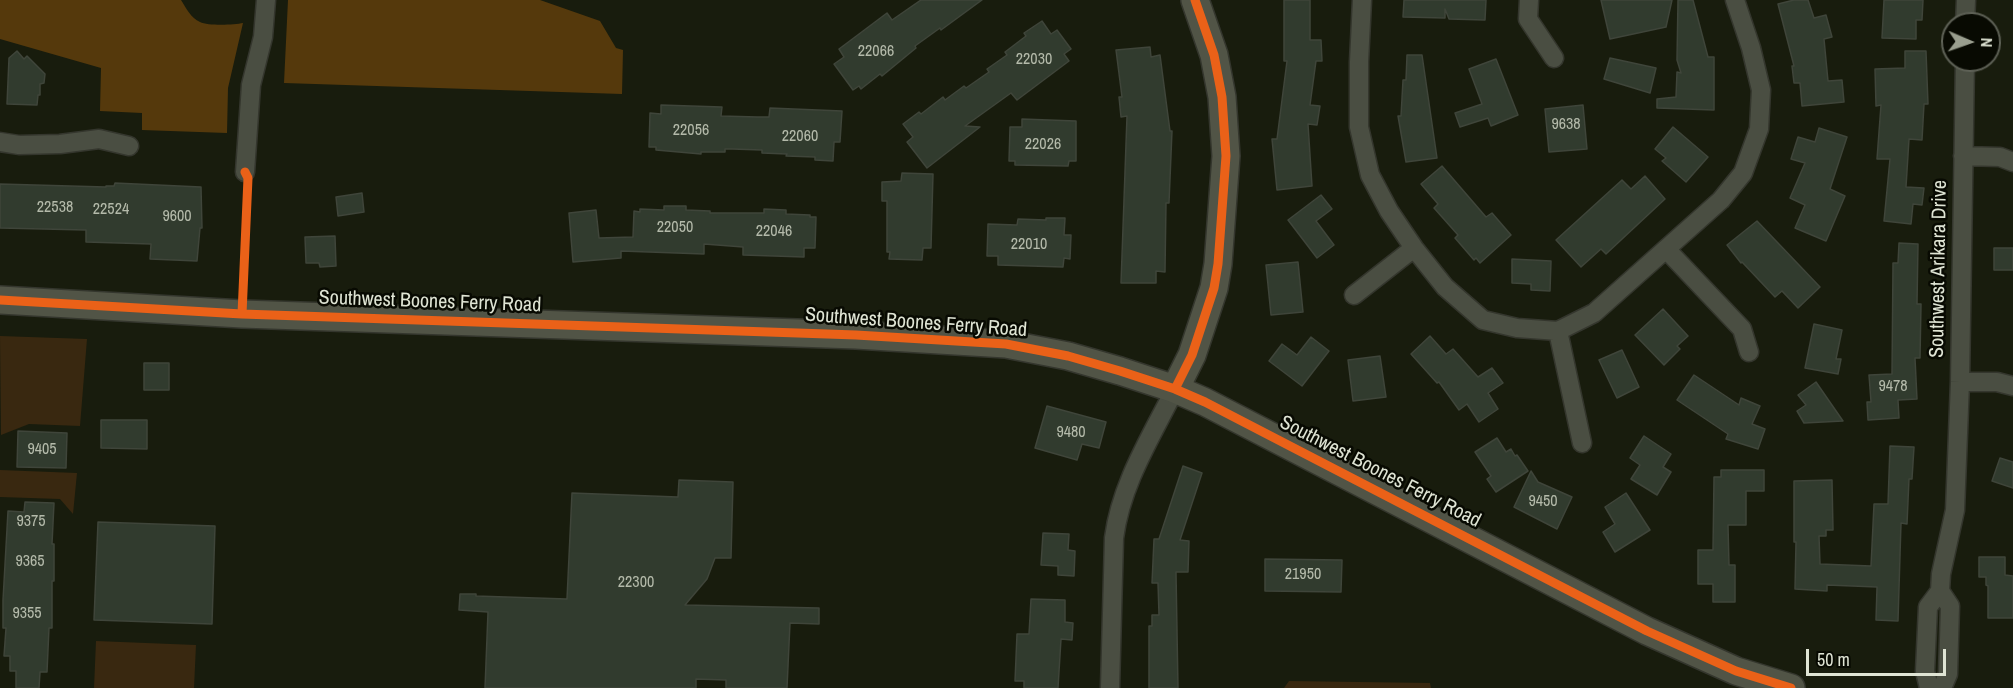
<!DOCTYPE html>
<html>
<head>
<meta charset="utf-8">
<style>
  body { margin:0 }
  #map { position:relative; width:2013px; height:688px; overflow:hidden; background:#181c0d; font-family:"Archivo Narrow",sans-serif }
  canvas { display:block }
  .north { position:absolute; left:1941px; top:12px; width:60px; height:60px; box-sizing:border-box; background:#080a02; border:2px solid #5e6156; border-radius:50%; rotate:92deg; font-size:16px; font-weight:700; line-height:24px; text-align:center; color:#dfe4d4 }
  .north::after { content:''; display:block; margin:auto; width:21px; height:27px; background:#999e8e; clip-path:polygon(50% 0,100% 100%,50% 72%,0 100%) }
  .scale { position:absolute; left:1806px; top:649px; width:140px; height:27px; box-sizing:border-box; border:3px solid #dfe4d4; border-top:0; padding-left:8px; font-size:18px; line-height:21px; white-space:nowrap; color:#dfe4d4; -webkit-text-stroke:4px #080a02; paint-order:stroke }
</style>
</head>
<body>
<div id="map">
<canvas width="2013" height="688"></canvas>
<div class="north">N</div>
<div class="scale">50 m</div>
</div>
<script>
const ctx = document.querySelector('canvas').getContext('2d');
ctx.lineJoin = 'round';
function fillPath(path, color) { ctx.fillStyle = color; ctx.fill(path, 'evenodd'); }
function stroke(path, color, width, dash) { ctx.strokeStyle = color; ctx.lineWidth = width; ctx.lineCap = dash ? 'butt' : 'round'; ctx.setLineDash(dash || []); ctx.stroke(path); }
function label(font, color, halo, rows, align = 'center') {
  ctx.font = font + ' "Archivo Narrow",sans-serif'; ctx.lineWidth = 5; ctx.setLineDash([]); ctx.textBaseline = 'middle'; ctx.strokeStyle = halo; ctx.fillStyle = color; for (const [text, x, y, turn = 0] of rows) {
    ctx.save(); ctx.translate(x, y); ctx.rotate((+turn || 0) * Math.PI / 180); ctx.textAlign = isNaN(turn) ? turn : align; if (halo) ctx.strokeText(text, 0, 0); ctx.fillText(text, 0, 0); ctx.restore();
  }
}
fillPath(new Path2D(`
  M0 336 87 339 80 426 29 424 1 435Z
  M0 470 77 473 73 514 60 499 0 497Z
  M96 641 196 645 194 688H94Z
  M1289 681 1430 683 1431 688H1284Z`), '#392810');
fillPath(new Path2D(`
  M0 0H181C186 8 191 18 200 22 208 26 234 25 243 23L228 88 227 133 142 130V113L100 111 101 68 0 39Z
  M288 0H540L600 21 616 48 623 50 622 94 284 83Z`), '#55390c');
const building = new Path2D(`
  M921 0H982L941 30 940 28 915 46 916 48 882 76 880 74 861 89 859 86 853 90 834 64 844 57 839 49 887 13 892 20Z
  M1284 0H1310V40H1321L1322 61H1316L1310 105 1320 106 1317 125 1308 124 1312 186 1277 190 1272 139H1277L1287 61H1284Z
  M1404 0H1486L1485 20 1449 19 1445 9V18L1403 17Z
  M1601 0H1672L1666 27 1610 39Z
  M1678 0H1693L1708 57H1714V110L1657 108V99L1676 97 1677 72 1681 73 1677 60Z
  M1794 0H1808L1814 18 1826 15 1832 37 1824 39 1828 81 1842 80 1844 102 1802 106 1800 83H1794L1792 66H1794L1778 4Z
  M1884 0H1923L1922 20H1916V39L1882 38Z
  M1042 21 1051 34 1057 30 1071 49 1064 54 1069 61 1017 100 1011 93 965 126 980 127 927 168 907 142 913 137 903 124 919 112 921 114 943 97 945 100 964 86 966 88 989 72 987 69 1007 55 1005 52 1026 36 1024 33Z
  M1150 47 1151 57 1160 55 1170 131H1172L1169 203H1166L1165 272 1156 271V283H1121L1127 116 1121 117 1119 97H1122L1116 50Z
  M17 51 24 59 27 56 45 74 44 83 40 84V95H38L37 105 7 104 9 58Z
  M1905 51H1926L1928 104H1924L1922 140 1909 139 1906 187 1924 188 1922 205 1913 204 1911 224 1884 221 1890 159H1877L1881 105 1876 106 1875 69 1905 68Z
  M1407 55H1422L1437 158 1406 162 1398 116H1401L1403 80H1406Z
  M1610 58 1656 68 1650 93 1604 79Z
  M1496 59 1518 115 1491 126 1488 118 1460 127 1455 113 1482 104 1469 69Z
  M661 105 722 107 721 116 758 117H769L770 108 842 111 840 142H834L833 161 815 160V157L786 156 787 154 762 153V150L732 149H725V152H701V154L656 150V147H649L650 113 661 114Z
  M1583 105 1587 149 1549 152 1545 109Z
  M1022 119 1076 121V161H1069L1068 166 1015 165V161H1009L1010 127H1022Z
  M1673 127 1708 157 1686 182 1662 161 1666 158 1655 149Z
  M1819 128 1847 137 1830 189 1845 196 1826 241 1795 228 1805 205 1790 198 1805 163 1791 159 1798 137 1815 142Z
  M1442 166 1486 217 1492 213 1511 235 1480 263 1476 258 1474 260 1455 238 1458 235 1434 208 1438 204 1421 184Z
  M902 173 933 174 931 248H923L922 260 889 259 890 252H887V201H882V182L901 181Z
  M1645 176 1665 199 1606 254 1601 249 1581 267 1556 240 1622 180 1631 189Z
  M115 183 201 187 202 228H200L197 261 150 259 151 244 86 242V230L0 228V184L106 187V186H114Z
  M362 193 364 212 338 216 336 197Z
  M1321 195 1332 209 1316 221 1334 245 1317 258 1288 220Z
  M664 206H686V210L710 211V213H764V209L786 210V214L810 215V217H816L815 248H804V257L743 255V247L704 244V254L621 251V258L573 262 569 213 596 210 599 238 633 237 634 211 640 212V209L664 210Z
  M1046 218H1065L1064 235H1071L1070 259 1064 258 1063 267 998 265V256H987L988 224 1017 225 1018 219 1046 220Z
  M1757 221 1820 287 1798 308 1782 291 1775 297 1742 262 1741 263 1727 245Z
  M335 236 336 266 320 267 319 263H306L305 237Z
  M1899 243 1918 244 1917 304H1921L1920 358H1915L1917 399 1898 400 1899 418 1868 420 1867 402H1871L1869 375 1892 374 1893 263H1898Z
  M1994 248H2013V270H1994Z
  M1512 259 1551 261 1550 291 1531 290V284L1512 283Z
  M1298 262 1303 312 1271 315 1266 265Z
  M1663 309 1688 336 1677 346 1680 349 1664 365 1635 335Z
  M1814 324 1842 330 1836 359H1841L1838 374 1805 368Z
  M1430 336 1446 354 1453 349 1478 377 1492 368 1503 383 1488 393 1498 409 1479 422 1467 404 1459 410 1439 382 1437 383 1411 354Z
  M1311 337 1329 351 1302 386 1269 361 1282 344 1297 355Z
  M1622 350 1639 387 1617 398 1599 360Z
  M1380 356 1386 397 1353 401 1348 360Z
  M144 363H169V390H144Z
  M1694 375 1739 405 1741 398 1760 406 1752 424 1765 429 1758 449 1726 439 1728 434 1677 400Z
  M1816 382 1843 421 1804 423 1797 411 1806 405 1798 395Z
  M1047 406 1106 422 1099 448 1082 444 1077 460 1035 448Z
  M101 420H147V449L101 448Z
  M18 431 67 433 66 468 17 467Z
  M1644 436 1671 454 1663 467 1671 472 1657 495 1631 479 1640 465 1630 458Z
  M1497 438 1506 452 1511 449 1515 456 1517 455 1528 471 1496 492 1487 479 1491 476 1475 452Z
  M1890 446 1914 447 1912 479H1909L1907 524 1901 523 1898 621 1876 620 1877 587 1827 585V591L1795 589 1796 542H1794V481L1832 480 1833 530H1826V536H1819L1820 564 1871 566 1874 504H1888Z
  M2000 458 2013 462V488L1992 481Z
  M1183 466 1202 473 1180 540 1189 541 1188 572H1176L1178 688H1149V626H1152V615H1159L1158 583H1152L1154 539H1159Z
  M1721 470H1764V491H1746V525H1728L1729 565H1735V602H1713V584H1698V550H1713L1714 477H1721Z
  M1531 471 1538 482 1572 497 1557 529 1514 507Z
  M679 480 733 482 731 558H715L707 579 685 605 819 608V624L790 623 787 688H726V680L696 679V688H485L488 612 459 610 460 594H476V596L567 599 572 493 678 497Z
  M1626 493 1650 530 1615 552 1603 532 1615 524 1605 507Z
  M25 502 54 503 52 544H54V581H52V628H49L47 672H40L39 688H16V671H10V656H4L6 628H3V600L8 511 24 512Z
  M98 522 215 526 212 624 94 620Z
  M1043 533 1069 534 1068 550 1075 551 1074 576 1058 575V566L1041 565Z
  M1979 557H2005V575L2013 576V618H1988V586L1986 585V577H1979Z
  M1265 559 1342 560 1341 592 1265 591Z
  M1031 599 1065 600V622L1073 623 1072 640 1061 639 1058 688H1024V681H1015L1017 634H1029Z`);
fillPath(building, '#313b2e');
stroke(building, '#3f453a', 1.5);
const street = new Path2D(`
  M1362 0 1359 62V127L1370 175 1389 211 1414 248 1445 287 1483 320 1517 328 1558 331 1594 313 1721 200 1743 173 1759 129 1761 90 1751 48 1735 0
  M1529 0 1528 19 1554 58
  M1965 24 1966 0
  M0 142 19 145 60 144 99 139 129 146
  M1963 156 2000 157 2013 162
  M245 172 251 85 263 37 266 0
  M1666 249 1742 329 1749 352
  M1354 295 1414 248
  M1558 331 1582 443
  M1960 382H1997L2013 386
  M1940 591 1950 606 1948 674 1942 688
  M1110 688 1114 538C1121 484 1151 437 1175 389
  M1929 688 1925 671 1928 607 1940 591 1941 574 1955 510 1960 382 1965 60`);
const secondary = new Path2D(`
  M0 300 242 314 856 335 1006 344 1068 356 1120 371 1175 389 1205 402 1647 631 1736 671 1791 688
  M1175 389 1192 355 1214 288 1218 264 1226 156 1222 97 1214 55 1195 0`);
stroke(street, '#34362d', 21);
stroke(secondary, '#34362d', 30);
stroke(street, '#4a4e42', 18);
stroke(secondary, '#515446', 27);
stroke(new Path2D(`
  M0 300 242 314 856 335 1006 344 1068 356 1120 371 1175 389 1205 402 1647 631 1736 671 1791 688
  M242 314 248 178 245 172
  M1175 389 1192 355 1214 288 1218 264 1226 156 1222 97 1214 55 1195 0`), '#ea6118', 9);
label('16px', '#b4baaa', null, [
  ["22066",876,52],
  ["22030",1034,60],
  ["9638",1566,125],
  ["22056",691,131],
  ["22060",800,137],
  ["22026",1043,145],
  ["22538",55,208],
  ["22524",111,210],
  ["9600",177,217],
  ["22050",675,228],
  ["22046",774,232],
  ["22010",1029,245],
  ["9478",1893,387],
  ["9480",1071,433],
  ["9405",42,450],
  ["9450",1543,502],
  ["9375",31,522],
  ["9365",30,562],
  ["21950",1303,575],
  ["22300",636,583],
  ["9355",27,614]
]);
label('20px', '#dfe4d4', '#080a02', [
  ["Southwest Arikara Drive",1939,269,-89],
  ["Southwest Boones Ferry Road",430,302,2],
  ["Southwest Boones Ferry Road",916,323,4],
  ["Southwest Boones Ferry Road",1380,472,27]
]);
</script>
</body>
</html>
